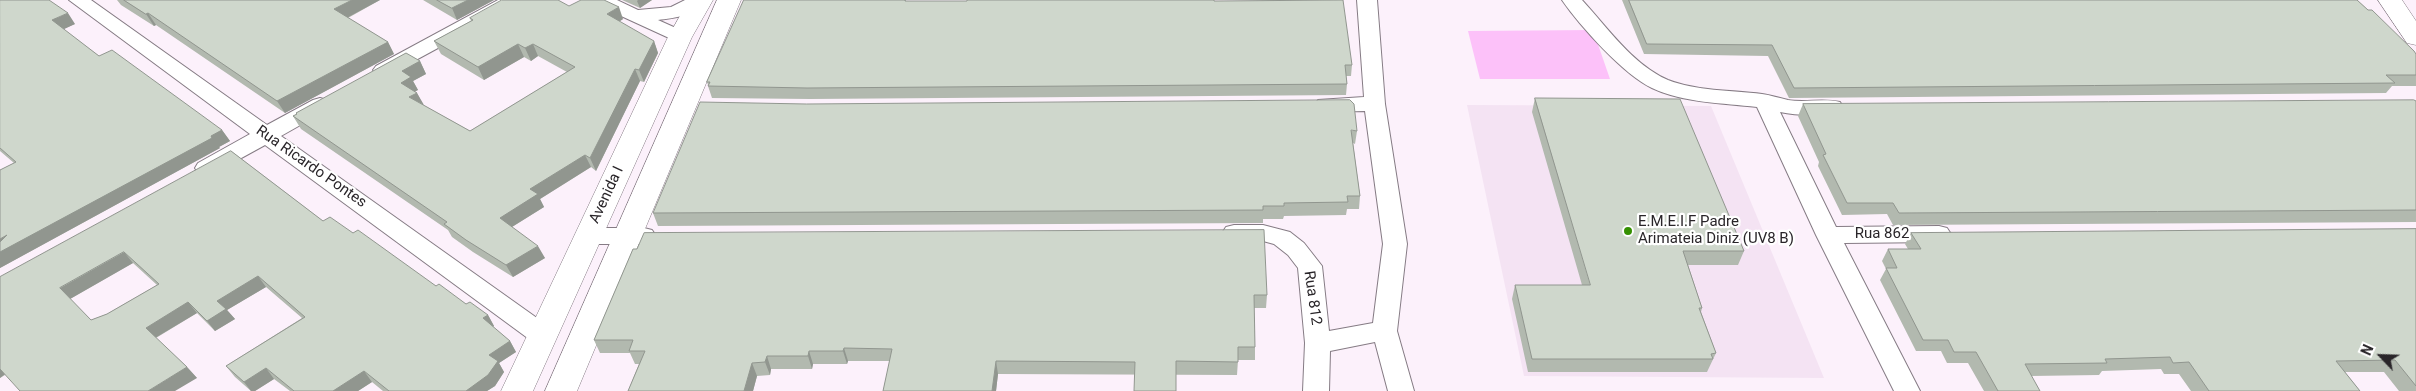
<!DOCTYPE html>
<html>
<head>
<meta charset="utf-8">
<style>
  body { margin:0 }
  #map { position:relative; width:2416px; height:391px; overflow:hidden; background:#fcf1fb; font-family:Roboto,sans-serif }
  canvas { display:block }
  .north { position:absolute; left:2356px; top:331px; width:50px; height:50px; -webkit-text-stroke:4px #fff; paint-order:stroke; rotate:294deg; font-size:14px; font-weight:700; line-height:20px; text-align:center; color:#292529 }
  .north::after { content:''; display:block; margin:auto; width:18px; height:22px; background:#292529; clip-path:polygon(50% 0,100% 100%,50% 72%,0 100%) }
</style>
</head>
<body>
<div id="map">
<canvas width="2416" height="391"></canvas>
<div class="north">N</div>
</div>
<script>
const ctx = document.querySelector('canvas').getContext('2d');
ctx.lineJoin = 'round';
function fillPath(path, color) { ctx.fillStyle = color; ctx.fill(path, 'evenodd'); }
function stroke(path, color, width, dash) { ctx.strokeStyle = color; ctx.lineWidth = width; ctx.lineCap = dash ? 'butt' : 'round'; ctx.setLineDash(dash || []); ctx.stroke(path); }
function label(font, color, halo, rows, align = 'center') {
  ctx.font = font + ' Roboto,sans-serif'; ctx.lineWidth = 4.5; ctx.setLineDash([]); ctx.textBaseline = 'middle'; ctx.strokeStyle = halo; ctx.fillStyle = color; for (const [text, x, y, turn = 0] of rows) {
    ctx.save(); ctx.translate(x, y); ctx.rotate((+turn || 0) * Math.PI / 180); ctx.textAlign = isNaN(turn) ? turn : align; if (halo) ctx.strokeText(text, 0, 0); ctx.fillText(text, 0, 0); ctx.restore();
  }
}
fillPath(new Path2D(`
  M1467 105 1711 106 1824 378 1524 376Z`), '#f4e3f3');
fillPath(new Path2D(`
  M1593 30 1610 79H1480L1468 31Z`), '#fcc1f9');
const minor = new Path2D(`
  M69 0H91L267 125 313 100 320 98 327 100 330 105 327 110 281 136 551 328 554 335 551 342 542 345 533 342 265 145 214 173 206 175 198 173 195 168 198 163 250 134Z
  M498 0H522L519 4 390 74 383 76 376 74 373 70 376 66Z
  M592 0H617L638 10 671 7 685 0H710C699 15 674 18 658 20L687 33 690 37 687 41 680 43 595 4Z
  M1357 0H1377L1385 104 1407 244 1397 331 1414 391H1388L1375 342 1330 351 1329 391H1303L1305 343 1298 268 1288 255 1274 244 1263 241H1234L1226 239 1222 233 1226 227 1234 225H1263L1290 232 1304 243 1322 266 1329 331 1373 323 1383 244 1365 111 1325 112 1318 110 1315 105 1318 100 1364 97Z
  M1562 0H1582C1607 27 1633 65 1668 80 1696 91 1731 90 1762 94 1770 95 1779 98 1788 100 1805 103 1823 98 1840 102L1843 107 1840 112C1823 116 1798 116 1780 112L1836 227 1939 226 1947 228 1951 234 1947 240 1939 242 1844 243 1920 391H1894L1816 235 1757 107C1723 103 1684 103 1652 88 1624 75 1580 26 1562 0Z
  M588 228H644L652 230 656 236 652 242 644 244H588L580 242 576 236 580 230Z`);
const tertiary = new Path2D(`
  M689 0H713L692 37 533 391H501L668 37Z
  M717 0H741L577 391H545Z
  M2378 0H2402L2416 21V45L2407 43Z`);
stroke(minor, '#857b84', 2);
stroke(tertiary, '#857b84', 1);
fillPath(minor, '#fff');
fillPath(tertiary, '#fff');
fillPath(new Path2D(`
  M0 0 75 24 63 29 99 56 222 130 230 141 219 147 220 148 0 268V170L14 163 0 151Z
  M117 0H380L348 18 388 42 394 54 285 113 156 25 154 26 121 5Z
  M423 0H494L457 20Z
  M622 0H652L640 8Z
  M744 0H906V1H1214L1352 65 1351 76H1346L1347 84 1346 95 810 99 712 98 708 86V85L707 82Z
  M1622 0H2357L2416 54V86H2392L2386 93 1789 98 1768 56 1644 54Z
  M569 6 623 19 619 22 654 41 658 53 644 82 640 81 596 171 591 167 540 199 544 207 512 227 545 258 513 277 473 252 452 237 448 230 301 129 293 116 297 114 296 113 420 61 426 74 413 81 418 90 415 91 417 93 423 105 470 131 567 72 538 56 531 61 524 57 484 80 441 54 434 41 471 21 470 18Z
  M1535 98 1744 251 1738 265H1688L1702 308 1701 312 1716 353 1707 372H1528L1512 299 1515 285H1582L1532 112Z
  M2416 101V222L1893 225 1887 214 1842 215 1818 166 1819 162 1798 116 1803 104Z
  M806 104 1357 131 1355 144 1353 143 1360 196 1359 209H1347L1346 215 1284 216 1283 219H1263V223L658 226 653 213Z
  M231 151 323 221 353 233 436 286 466 304 488 315 494 326 493 327 510 341 516 352 499 363 504 372 495 386 487 391H383L372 382 358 391H290L274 379 255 391H251L235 377 226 366 302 318 266 287 227 310 235 319 215 331 197 313 156 338 187 367 197 378 5 375 0 378V277ZM133 263 157 285 107 314 91 320 70 299Z
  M2416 229V391H2399L2384 372H2345L2360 391H2191L2179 374H2164L2161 369 2102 371 2099 375 2031 376 2040 391H1984L1968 363H1947L1941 351H1916L1880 280 1886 269 1882 261 1888 249H1908L1905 244 1911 233Z
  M633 249 1267 295 1266 308H1254L1255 347V360H1238L1237 375 998 374 996 391H883L890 361H848L847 364H813L812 369H771L770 375 757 376 753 391H628L639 364H635L630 353H600L594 340Z`), '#b2b9af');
fillPath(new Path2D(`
  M352 0H380L341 21 334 9Z
  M468 0H494L457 20 452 8Z
  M638 0H652L640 8 637 1Z
  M619 7 623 19 611 27 607 14Z
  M68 13 75 24 60 31 52 20Z
  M148 13 156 25 154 26 146 14Z
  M654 41 658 53 644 82 639 70Z
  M388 42 394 54 285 113 277 101Z
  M518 44 524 57 484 80 478 67Z
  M533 44 538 56 531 61 525 48Z
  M420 61 426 74 413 81 418 90 408 95 401 83 402 71Z
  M635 69 640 81 596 171 590 158Z
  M417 93 424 105 409 97Z
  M222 130 230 141 219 147 220 148 0 268V239Z
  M585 155 591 167 540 199 544 207 507 230 500 218 530 189Z
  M538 246 545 258 513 277 506 265Z
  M124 252 133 263 70 299 60 288Z
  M258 276 266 287 227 310 235 319 215 331 207 321 217 301Z
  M188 302 197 313 155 338 146 328Z
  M488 315 494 326 490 329 483 318Z
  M510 341 516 352 499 363 504 372 495 386 487 391H466L489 355Z
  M844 348 848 361 847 364 843 351Z
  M809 351 813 364 812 369 808 356Z
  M767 356 771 369 770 375 765 362Z
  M996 361 998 374 996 391H992Z
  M752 363 757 376 753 391H744Z
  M187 367 197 378 175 391H148Z
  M266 368 274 379 255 391H251L244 382Z
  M0 369 5 374 0 378Z
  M364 371 372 382 358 391H333Z`), '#91968f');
const building = new Path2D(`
  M0 0H49L68 13 52 20 99 56 112 50 222 130 211 136 212 138 0 252V242L7 235 0 239V170L16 162 0 148Z
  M124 0H352L334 9 388 42 277 101 148 13 146 14Z
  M437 0H468L452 8Z
  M502 0H558L569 6 581 0H604L619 7 607 14 654 41 639 70 635 69 590 158 585 155 530 189 538 194 500 218 538 246 506 265 466 240 444 224 447 222 293 116 297 114 296 113 406 53 420 61 402 71 411 77 401 83 417 93 409 97 470 131 575 67 533 44 525 48 518 44 478 67 434 41 473 20 470 18Z
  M744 0H905V1H967V0H1214V1L1343 0 1352 65H1345L1347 84 807 88 708 86 710 82H707Z
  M1629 0H2357L2368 10H2372L2414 51 2416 54V75H2386L2395 83 1794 88 1772 45 1647 44Z
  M1535 98 1680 99 1744 251H1683L1702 308H1699L1716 353 1711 354 1713 359H1532L1515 285H1590Z
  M1350 100 1354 104 1357 131 1351 130 1360 196H1347L1348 202 1284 203V206H1263V210L653 213 700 102 806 104Z
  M2414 100 2416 101V210L1899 213 1893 203H1847L1823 155 1826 154 1803 104Z
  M231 151 323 221 330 217 353 233 358 230 436 286 439 284 466 304 470 302 488 315 483 318 510 341 489 355 498 361 488 375 466 391H389L364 371 333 391H294L266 368 244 382 226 366 305 317 258 276 217 301 226 309 207 321 188 302 146 328 187 367 148 391H20L0 369V277ZM124 252 159 284 107 314 91 320 60 288Z
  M2416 229V386L2395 360 2336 361 2360 391H2209L2189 362 2173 363 2170 357 2105 359 2107 363 2025 364 2040 391H1998L1976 352H1954L1948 340H1923L1886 268H1897L1888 249H1921L1911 233Z
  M1264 230 1267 295H1254L1255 347H1238V362L1176 361V391H1134L1135 362 996 361 992 391H883L892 349 844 348 843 351H809L808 356H767L765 362 752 363 744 391H628L645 351H629L633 340H594L633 249H637L644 233Z`);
fillPath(building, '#cfd7cc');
stroke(building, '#91968f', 1);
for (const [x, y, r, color] of [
  [1628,231,5,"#359002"]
]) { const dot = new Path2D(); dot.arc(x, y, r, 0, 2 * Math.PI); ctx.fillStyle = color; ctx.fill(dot); stroke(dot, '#fff', 2); }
label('15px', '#292529', '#fff', [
  ["Rua Ricardo Pontes",311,167,35],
  ["Avenida I",607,195,-65],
  ["Rua 862",1882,234],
  ["Rua 812",1312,298,82]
]);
label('15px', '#292529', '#fff', [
  ["E.M.E.I.F Padre",1638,222],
  ["Arimateia Diniz (UV8 B)",1638,239]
], 'left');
</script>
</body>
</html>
